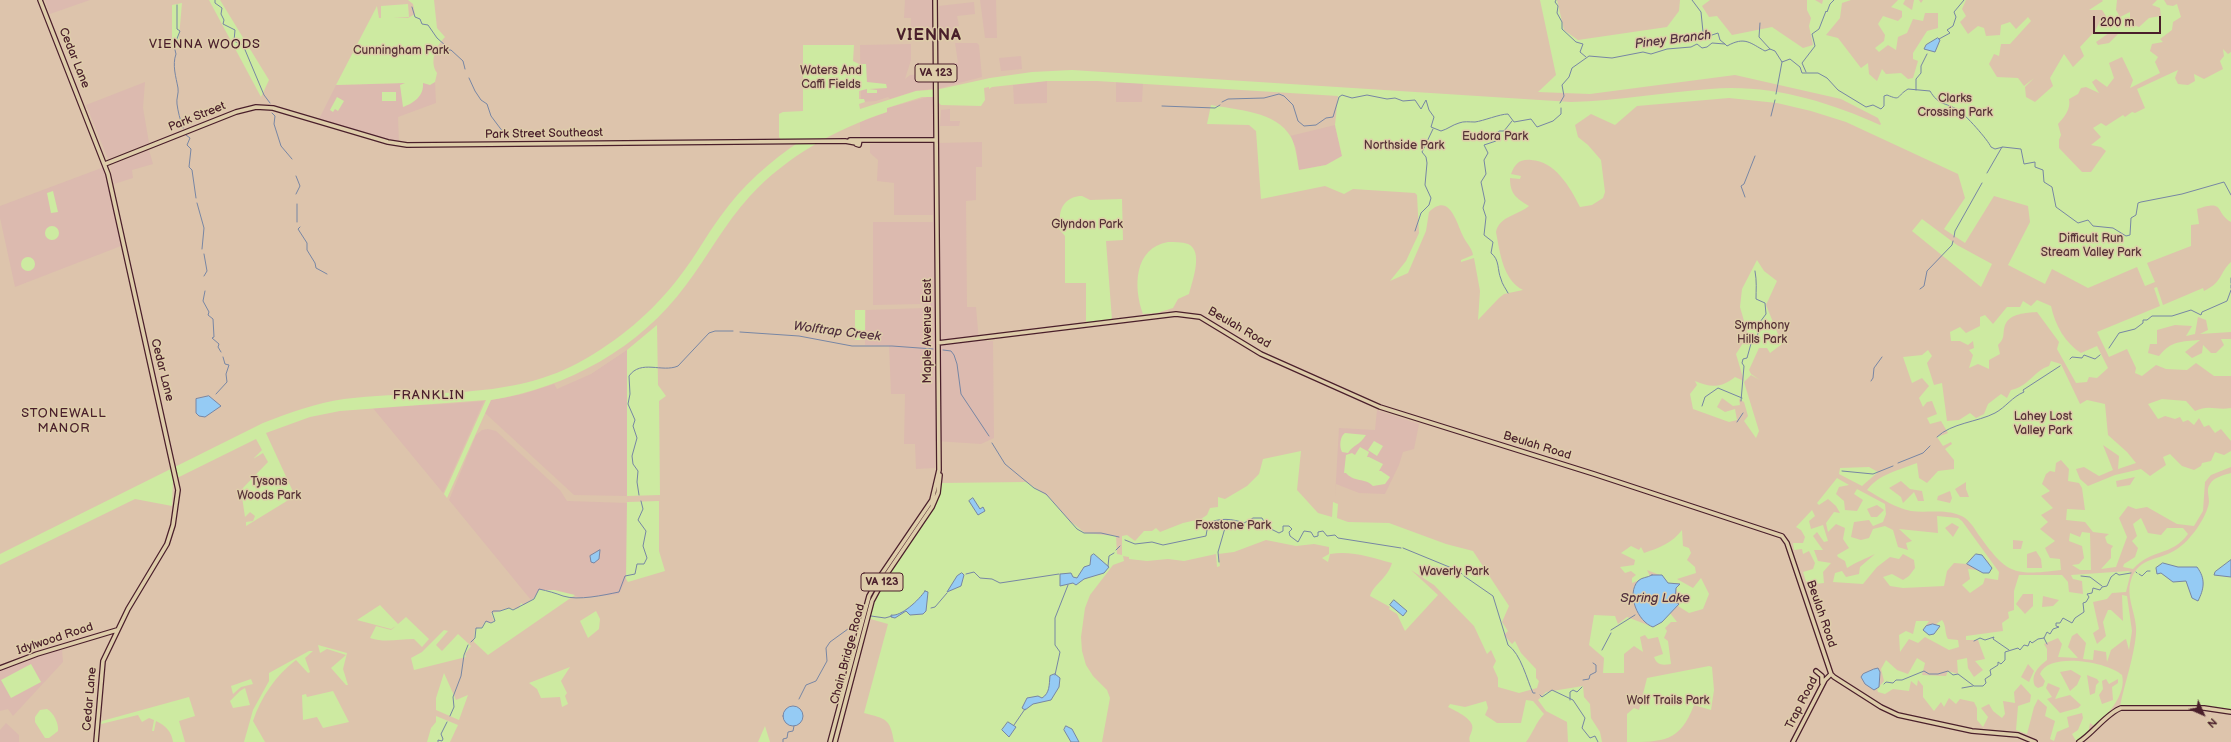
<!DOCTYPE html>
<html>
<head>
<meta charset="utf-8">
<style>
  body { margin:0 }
  #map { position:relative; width:2231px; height:742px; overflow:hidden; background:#ddc4ac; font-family:"Balsamiq Sans",sans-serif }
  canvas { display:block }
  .north { position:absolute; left:2183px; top:694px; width:40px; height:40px; -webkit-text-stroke:3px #decdaa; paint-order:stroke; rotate:135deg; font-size:11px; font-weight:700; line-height:16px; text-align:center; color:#4a1f2b }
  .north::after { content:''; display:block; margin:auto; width:14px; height:18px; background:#4a1f2b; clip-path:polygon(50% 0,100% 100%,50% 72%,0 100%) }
  .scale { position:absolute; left:2093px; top:16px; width:68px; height:18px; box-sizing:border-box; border:2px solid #4a1f2b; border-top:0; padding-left:5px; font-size:12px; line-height:14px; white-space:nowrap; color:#4a1f2b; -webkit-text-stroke:3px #decdaa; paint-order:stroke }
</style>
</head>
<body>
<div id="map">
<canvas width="2231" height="742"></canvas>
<div class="north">N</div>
<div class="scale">200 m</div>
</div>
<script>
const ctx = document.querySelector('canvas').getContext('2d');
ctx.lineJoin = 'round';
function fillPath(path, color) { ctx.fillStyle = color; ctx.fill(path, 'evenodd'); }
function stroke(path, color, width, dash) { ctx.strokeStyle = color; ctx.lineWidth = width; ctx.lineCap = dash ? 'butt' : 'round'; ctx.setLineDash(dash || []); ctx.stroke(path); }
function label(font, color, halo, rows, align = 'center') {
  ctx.font = font + ' "Balsamiq Sans",sans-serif'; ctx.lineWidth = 3; ctx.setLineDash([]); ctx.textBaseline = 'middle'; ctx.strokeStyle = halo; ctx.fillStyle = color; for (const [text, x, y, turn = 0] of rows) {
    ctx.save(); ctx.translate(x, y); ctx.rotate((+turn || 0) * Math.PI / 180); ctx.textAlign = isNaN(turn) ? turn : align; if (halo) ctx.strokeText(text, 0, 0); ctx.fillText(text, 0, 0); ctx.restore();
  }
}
fillPath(new Path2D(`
  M45 0H90L50 14Z
  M905 0H932V36L930 38 910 39 911 18H904Z
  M980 0H996L997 38H985Z
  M974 2 975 14 957 16 959 26 953 27 955 37H940L939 6Z
  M955 43H977L979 45 982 77 940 88 939 64 958 63Z
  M911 44V60L905 79 910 75 932 74V89L915 91 890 99 888 97 876 101 861 102 860 45Z
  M1021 56 1022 69 1001 71 999 58Z
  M1047 81V103L1014 104 1013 85Z
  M145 82 143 108 149 143 108 159 86 105Z
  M435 82 436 103 398 117 399 143 319 119 336 85Z
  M1116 82 1143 83 1142 102H1116Z
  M932 96 938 99V143L982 142V167H976V200L966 201 967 307H976L979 341H993L994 438 981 444 935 441V468L916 469 915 444H904L905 394H891L889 346 865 345 866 310 924 308 923 304 873 305V222H933V215H894V183L877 181 878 160 870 153V144L903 141 888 138 860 137V122L887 112V108Z
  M950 109V121H960L959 126H940L941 110Z
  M1335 125 1342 156 1326 165 1299 170 1296 148 1290 136Z
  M149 150 153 164 132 170 133 178 114 184 110 166Z
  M104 167 121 246 15 287 0 218V206Z
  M627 350V496L574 495 485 413 491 400 523 394 554 384 557 389 591 374Z
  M484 401 443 493 372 407 447 404Z
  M1377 410 1419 424 1414 449 1403 452 1399 465 1385 494 1359 493 1336 484 1335 497 1339 428 1375 430Z
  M488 429 496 431 560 490 567 501 627 503 628 576 619 594 583 598 554 590 531 600 449 500 476 435 482 430Z
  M62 649 63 662 13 716 8 709 0 711V669Z
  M6 723 19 735V742H0V730Z`), '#dcbaaf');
fillPath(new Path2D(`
  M209 0H220L269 80 261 97Z
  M408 0H434L437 28 445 37C436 46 429 61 437 73L435 82 430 85 423 83C424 96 414 103 403 107L400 85 405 83 336 85 377 6 379 18H381V6L408 4 409 17 393 18H408L415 14 413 4Z
  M1540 0H1557L1564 30 1578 40 1667 27 1679 11 1680 0H1710L1702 6 1709 17 1717 16 1732 35 1772 27 1803 48 1813 45 1809 26 1811 18 1807 10V0H1815L1822 4 1823 0H1851L1842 3 1840 18 1826 35 1838 38 1861 68 1868 63 1869 74 1877 81 1882 69 1886 74 1901 73 1908 79 1913 78 1918 61 1913 59V53L1927 31 1938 28V13H1925L1923 21 1913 19 1907 33 1898 37 1896 50 1888 45 1879 52 1875 48 1884 41 1885 35 1878 24 1883 16 1898 21 1902 17V11L1891 7 1898 0H1905L1903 4 1912 10 1914 0H1919L1921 3 1923 0H1966L1962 9 1966 16 1960 22 1968 34 1978 26 1984 28 1986 36 2000 35 2001 25 2010 22 2016 29 2028 17 2031 21 2010 44H2001L1999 56 1994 54 1989 64 1997 77 2018 78 2024 86 2034 78 2025 87 2026 97 2035 102 2053 86 2050 78 2064 54 2073 67 2084 56 2080 47 2095 31 2100 21 2106 16 2102 10H2089L2103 1 2102 0H2117L2116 10 2120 17 2130 12V24L2139 27 2149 18 2161 16 2160 8 2152 5 2157 0H2164L2167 5 2173 6 2177 4 2181 17 2173 22 2172 30 2160 39 2163 42 2152 44 2150 51 2158 57 2155 62 2160 73 2130 88 2133 80 2122 57 2109 63 2114 78 2107 87 2096 79 2092 82 2099 93 2086 87 2081 88 2078 94 2069 99C2071 109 2065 116 2058 124L2061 135 2059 140V148L2082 172H2091L2106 151 2101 147 2091 145 2101 137 2093 128 2101 123 2106 126 2123 115 2125 117 2132 112 2135 113 2145 108 2137 89 2178 70 2175 78 2178 84 2188 85 2195 81 2194 74 2204 79 2223 69 2220 61 2224 56 2223 49 2228 54 2231 52V222C2214 212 2226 199 2197 209L2199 224 2191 225V246L2147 263 2155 282 2145 286 2137 267 2088 288 2052 269 2045 284 2008 265 2030 222 2028 206 1994 196 1965 243 1944 229 1965 198 1958 174 1846 122 1811 111 1777 103 1729 98 1637 106 1615 125 1591 114 1575 125 1578 137 1588 145 1601 160 1605 192 1603 198 1592 205 1580 207C1570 187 1555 161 1531 160 1519 159 1515 164 1511 174L1521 176 1520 179 1510 178C1510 194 1516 198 1529 206 1519 215 1499 216 1496 232 1500 253 1503 280 1523 290L1504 294 1499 298 1478 320 1480 291 1474 258 1461 262V260L1473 255C1472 248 1466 243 1463 236 1456 221 1449 192 1429 212L1426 231 1408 273 1390 281 1406 261 1419 233 1417 195 1415 193 1353 189 1344 194 1325 186 1261 199 1256 131 1249 125 1207 124 1211 105C1237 110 1276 111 1291 137 1296 147 1297 159 1299 170L1326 165 1342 156 1335 125 1338 96 1097 81H1047L992 87 989 89V87L984 88 985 100 981 106 941 105 939 103 938 97H922L887 108V112C836 129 787 156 750 196 725 223 708 256 686 285 640 348 567 388 491 400L447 498 444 494 486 400 340 411 310 417 266 433 295 496 246 526V522L253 521 255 516 250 512 245 517 241 490 268 462 263 453 253 459 262 450 256 439 173 480 172 506 135 499 0 565V554L263 423C289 413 316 403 344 399 422 389 505 402 578 363 617 342 653 312 680 276 695 257 706 236 720 217 742 186 770 161 802 140H781L779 137V114L783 112 803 111V45H854L853 61 859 64V76H861V64H866L867 82 886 84 887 88 869 89 877 90V93H867V89L859 91V99H864L865 102 859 104 860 109 916 91 940 89 990 78 1032 72 1072 70 1571 102C1618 101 1664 92 1710 89 1770 84 1826 101 1880 125L1881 124 1878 118 1841 99 1735 75 1590 94 1538 92 1556 75ZM2116 32 2118 34 2109 43 2098 45 2096 42 2109 33Z
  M182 3 178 48 172 47V5Z
  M382 92H396V101H382Z
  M337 97 344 101 338 111 335 109 333 112 330 110Z
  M53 191 58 212 51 213 47 193Z
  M1082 196 1090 200 1122 199 1123 240 1106 241 1112 320 1086 323V283H1065V236L1059 229 1057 220H1060C1059 206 1068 196 1082 196Z
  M1922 219 1957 245 1992 264 1981 287 1912 231Z
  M45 233a7 7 0 1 1 14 0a7 7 0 1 1-14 0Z
  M1168 242C1174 242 1182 242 1188 244 1204 251 1192 282 1189 294L1178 299 1173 308 1157 313 1143 314C1133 287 1134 248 1168 242Z
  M21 264a7 7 0 1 1 14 0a7 7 0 1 1-14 0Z
  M1757 260 1764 271 1777 281 1766 305 1782 344 1770 353 1767 348H1759L1749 370 1751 374 1760 380 1751 375 1744 382 1759 431 1756 438 1744 421 1748 416 1744 402 1739 399 1740 405 1733 406 1722 398 1717 407 1725 412 1735 409 1737 420 1729 422 1693 409 1690 394 1697 385 1695 381C1711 388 1721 388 1735 377L1744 381 1736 354 1748 335 1740 307 1742 289Z
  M2231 262V332L2200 334 2208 330 2206 320 2198 317 2195 334 2186 336 2192 326 2175 325 2157 330V344H2150L2148 353 2159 356C2172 340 2181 342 2200 340L2185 352 2192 358 2202 353 2203 345 2211 353H2216L2224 345 2221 339H2231V376H2214L2196 363 2187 370 2166 369 2156 365 2142 376 2135 373 2136 368 2127 349 2109 357 2097 332 2160 306 2154 288 2157 287 2163 305 2203 288 2204 291C2223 282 2219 273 2231 262Z
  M2037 300 2051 306C2055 325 2065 343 2081 353L2097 346 2108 368 2097 378 2089 377 2087 382 2076 383 2057 349 2059 342 2037 312C2026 313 2010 313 2005 325 2002 335 2006 337 1998 345L2000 354 1989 360V369L1978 364 1969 368 1973 355 1969 350 1974 348 1973 341 1968 345 1960 341H1951L1950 332 1960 327 1966 333 1980 326V317L1985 315 1993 324 2007 307H2020L2023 301 2031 306Z
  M855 310H865V340H855Z
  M657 325 658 385 666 396 659 401 660 495 627 496V350Z
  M1928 350 1932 356 1927 363 1934 385 1942 383 1947 421 1959 420 1970 413 1976 418 1984 414 1988 404 2001 394 2007 398 2011 390C2028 387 2035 370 2049 366L2051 361 2061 364 2080 404 2087 400 2105 404 2108 435 2127 452 2136 463 2118 469 2119 456 2103 445 2113 470 2099 476 2084 467 2076 469 2080 479 2088 486 2115 475 2141 469 2150 476 2166 465 2163 457 2170 454 2182 466 2194 470 2201 466 2202 463 2211 461 2215 452 2224 455 2231 451V467L2211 475 2205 482 2203 511 2194 526 2177 524 2147 507 2136 509 2128 506 2119 518 2127 537 2116 567 2101 569 2111 558V549L2113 546 2107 543 2105 537 2109 534 2093 532 2085 522 2066 520 2067 509 2085 510 2082 488 2079 483 2068 481 2069 469 2061 460 2056 463 2055 472 2050 471 2046 474 2042 484 2050 491 2041 496 2053 508 2041 515 2048 522 2040 529 2055 541 2045 548 2050 558 2060 559 2061 570C2012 576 2007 574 1978 534 1973 526 1968 518 1959 515 1945 509 1926 513 1911 511 1895 508 1881 498 1867 490 1879 474 1899 470 1917 463L1919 478 1927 483 1938 471 1954 469V460L1945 449 1952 444 1951 442 1943 446 1937 437 1948 433 1941 421 1930 424 1927 418 1937 414 1932 401 1927 402 1923 407 1919 398 1929 386 1922 378 1912 383 1903 357 1922 355ZM2135 477 2130 485 2117 487 2116 481ZM1901 481 1910 489 1922 491 1924 501H1918L1914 492 1903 503 1901 497 1889 488ZM1966 482V489L1969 497H1960L1955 489ZM1950 491 1952 498 1950 503 1937 500 1938 496ZM2013 540 2023 541 2021 549H2013ZM2036 551 2041 559 2042 568H2027V554Z
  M2162 399 2186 401 2195 411C2210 404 2216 411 2231 408V441L2221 429 2215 433 2209 425 2204 427 2199 418 2194 425 2188 420 2183 422 2180 417 2175 419 2165 416 2158 419 2148 404Z
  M1345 433 1366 435C1359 446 1354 444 1348 453L1342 452C1339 447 1340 436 1345 433Z
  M1374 441 1383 446 1377 456 1368 450Z
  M1360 447 1369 452 1367 457H1369L1383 464 1379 471H1381L1390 477 1385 484 1373 486C1366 478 1353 482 1346 473H1344L1346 455 1352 453 1355 455Z
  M1301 451 1297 490 1318 513 1332 517 1333 502 1338 504 1337 518 1348 522 1389 523 1446 544 1473 551 1509 606 1502 622 1508 631 1504 635 1512 644 1515 641 1521 653 1536 669V678L1539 681 1537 688 1519 693 1498 687V678L1493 667 1496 661 1491 650 1487 654 1474 626 1434 585 1411 570 1438 595 1405 631 1397 614 1389 609 1390 607 1370 596C1374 584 1387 579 1392 563 1373 558 1351 550 1330 554L1328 562 1322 558 1329 554V547L1314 544 1296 546 1266 540 1234 552 1218 554 1220 566 1217 567 1216 554 1184 561 1168 559 1147 561 1129 559V557L1123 556 1124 561 1113 565 1090 595 1085 608 1081 637 1082 651 1086 665 1093 676 1107 690 1110 698 1102 742H894C890 718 886 719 864 713L888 624 867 618 877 589 929 513 940 483 1026 482 1049 497 1070 521 1085 533 1116 536 1117 554 1122 555V536L1127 535 1135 541 1144 531H1152L1156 528 1160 532 1183 523 1201 519 1207 515 1210 508 1218 507V497L1225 499 1247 486 1259 474 1263 459Z
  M1869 467 1878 472 1862 486 1839 474 1840 468Z
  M2231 473V711L2185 707 2120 706C2125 682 2134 657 2136 634 2138 616 2125 598 2131 580 2139 556 2160 561 2177 549 2190 541 2207 517 2209 502 2209 495 2206 489 2210 484 2214 477 2224 475 2231 473Z
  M1837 478 1849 485 1839 487 1836 494 1844 501 1845 510 1857 511 1863 500 1854 494 1857 489 1885 504 1886 514 1883 522 1873 526 1869 520 1854 522 1851 537 1861 540 1869 538 1873 529 1885 526 1893 530 1898 547 1908 550 1906 543 1912 541 1899 529 1938 533 1937 516 1958 518 1962 521 1999 572 1998 580 1985 578 1983 584 1970 593 1962 585 1970 579 1968 569 1977 570 1983 573 1989 563 1982 555 1972 557 1967 564 1954 563 1947 571 1944 586 1903 588 1890 586 1883 577 1892 574 1903 580 1909 576 1915 568 1914 560 1903 554 1899 559 1890 557 1877 567 1863 584 1833 582 1835 573 1842 571 1846 577 1859 574 1860 567 1875 554C1865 559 1856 562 1847 568L1845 561 1838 557 1837 555 1849 548 1843 539 1845 528 1836 524 1828 532 1826 523 1834 512 1840 513 1836 506 1828 499 1819 505 1817 503ZM1877 505 1884 510 1877 517H1871L1867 509ZM1952 523 1959 527 1953 537 1945 528Z
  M659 501V551L665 571 628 582 626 579 627 502Z
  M1812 510 1815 516 1809 521 1811 529 1823 525 1828 541 1824 542 1817 532 1813 536 1823 550H1814L1818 561 1831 563 1823 572 1824 583 1807 585 1803 572 1813 569 1815 563 1809 551 1803 554 1802 549 1794 550 1793 543H1803L1805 537 1801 530 1796 527Z
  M2141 518 2148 533 2161 535 2167 528H2183L2188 534C2171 557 2152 548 2133 569L2123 567 2124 564 2135 557 2138 548 2132 541 2137 536 2133 524Z
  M1682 530 1683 546 1689 548 1691 553 1687 560 1695 567 1696 573 1677 579 1693 588 1701 578 1709 594 1703 609 1689 613 1678 606 1680 603 1676 588 1679 583H1668L1662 576 1647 570 1650 576 1632 583V578L1636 575 1631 571 1625 573 1620 567 1634 565 1635 560 1621 553 1631 546 1639 550 1641 547 1644 553C1659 548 1672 543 1682 530Z
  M2082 532 2090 533 2091 570H2080L2072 565 2079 564 2084 558 2082 546 2069 541 2070 533 2080 537Z
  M2128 571 2131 572 2126 592 2112 593 2107 599 2093 602 2099 629 2093 633 2097 644 2106 636 2103 622 2108 610H2111L2123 621 2122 595 2127 596 2132 631 2129 650 2126 639 2124 640 2111 650 2107 662 2106 652 2094 650 2093 660 2083 659 2086 643 2077 633 2072 636 2068 647 2078 658 2058 657 2062 644 2058 638 2044 644 2047 649V660C2039 666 2030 675 2035 686L2038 688 2043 686 2045 681 2040 674C2048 651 2109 662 2122 675 2127 694 2107 715 2096 727L2090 723 2088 734 2076 741 2072 734 2078 730 2083 718 2082 713 2067 717 2069 727 2057 732 2054 741 2050 739 2055 721 2045 716 2047 707 2038 699 2034 707 2027 734 2016 730 2018 706 2030 702 2031 695 2021 684 2014 692 2015 703 2003 701 2005 714 2002 718 1993 711 1989 704 1981 708 1988 717 1983 727 1977 720V708L1974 702 1960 699 1956 704 1949 698 1944 707 1941 702 1934 711 1923 697V686L1918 680 1917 686 1911 681 1909 691 1893 689 1885 694 1878 692 1877 689 1884 681 1881 669 1886 660 1897 670 1908 674 1917 658 1925 663 1922 675 1946 676 1948 671 1958 674 1957 660 1967 658 1968 668 1974 677 1983 670 1975 661 1985 659 1978 640H1966V636L2003 631 2002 623 2009 618 2008 612 2014 610V591L2019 575H2062L2068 582 2069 592 2083 594 2082 581 2073 579 2071 575ZM2023 594H2033V606L2025 614 2016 604ZM2043 596 2059 600 2053 606 2042 607ZM2028 664 2034 671 2029 682 2021 677ZM2071 670 2081 676 2077 685 2070 691 2060 672ZM2087 675 2097 679 2099 682 2096 685 2095 693 2090 695ZM2106 679 2109 684 2118 679V683L2112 687 2113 700 2102 704 2099 695 2103 689 2102 681ZM2048 683 2060 688 2055 699 2070 695 2081 705 2078 708 2060 713 2047 699 2052 697 2046 688Z
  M539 590H554L575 595 488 655 474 642 475 629 482 627 485 622 490 623 494 621 491 613C498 613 502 609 508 608 513 608 514 610 519 608L521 603 524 605 534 598Z
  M380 605 398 624 406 617 429 639 422 647 414 639C399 639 385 643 370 638L376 626 391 630 396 626 391 629 357 620Z
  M596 611 600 619 599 629 588 638 580 621Z
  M1670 613 1677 622H1671L1665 628 1667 631 1664 638 1668 641 1671 664C1663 665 1657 666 1654 657L1663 654 1658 637 1648 639 1645 635 1640 637 1643 652 1634 646 1624 654V673H1603L1604 658 1589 645 1594 615 1615 616 1618 624 1627 617 1653 627Z
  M1942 620C1947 627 1944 632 1948 639L1958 640 1959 647 1949 650 1925 637 1918 643 1909 639 1900 652 1899 635 1906 631 1913 634 1916 621H1929L1923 630 1932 635 1940 627 1936 624Z
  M444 630 448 631 436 645 442 651 458 634 471 646 465 654 466 657 414 670 411 658 422 652Z
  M318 645 347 653 343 669 348 685H346L331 668 346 655 327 649 320 653Z
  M309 651H313L305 658 310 672 308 673 296 660C276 675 261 697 253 721L265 742H244L253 710 269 681V673Z
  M31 664 41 682 11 698 1 680Z
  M1709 666 1712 667 1714 690 1711 710 1694 705C1680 742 1663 742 1627 742V714L1634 708 1639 710 1647 678Z
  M570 667 561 681 567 693 565 696 568 704 562 707 560 697 541 698 537 689 529 683Z
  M444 673 456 700 468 695 459 720 436 710V698Z
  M251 679 253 684 241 687 233 694 231 686Z
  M1583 686 1584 697 1590 704 1591 718 1600 732 1602 742H1568L1567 722 1546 711 1538 700 1546 692Z
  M245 688 250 705 233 708 230 701 240 691Z
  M333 691 349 722 323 728 317 717 303 720 302 695 306 694 307 697Z
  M189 697 195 716 179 721 185 742H173C172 732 165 725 156 721L154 731H152L154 720 149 718 142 722 138 715 101 724 102 721Z
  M1526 700 1533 701 1544 714C1536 722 1533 733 1526 742H1470C1468 737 1471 735 1472 730 1476 720 1456 711 1448 707L1450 704 1465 707 1486 701 1488 708 1485 715 1497 723H1521Z
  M47 709C54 713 59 724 58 731L49 738H45L35 722V717L40 710Z
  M436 716 458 725 450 742H427L431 728 436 722Z
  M765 726 770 742H758Z`), '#cdeaa1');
const water = new Path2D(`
  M1938 38 1940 40 1935 52 1924 49 1926 45Z
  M209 396 221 406 205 417 199 416 196 413V399Z
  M973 498 980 509 983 507 985 511 978 515 969 501Z
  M600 550 599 559 594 563 591 562 590 556Z
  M1094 554 1109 567 1104 573 1084 579 1076 585 1073 583 1060 586V574L1071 573 1073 577 1077 578 1084 567 1090 565 1091 556Z
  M1976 554 1982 555 1992 568 1989 573H1983L1967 564Z
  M2231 560V577L2214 575 2215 572Z
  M2163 563 2178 567H2197C2206 579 2204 589 2198 601L2192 598 2186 581 2173 582 2161 573 2157 574 2156 568Z
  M962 573 964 575 961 586 947 592 957 576Z
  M1652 575H1662L1668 583 1680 584 1676 588 1675 602 1679 604 1662 622 1653 627C1638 622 1626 594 1638 581 1642 577 1647 578 1652 575Z
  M925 591 928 592 926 611 923 614 910 615 906 611 895 618 891 617V615C901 617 919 600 925 591Z
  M1394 600 1407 611 1403 616 1390 605Z
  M1933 624 1940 626 1934 634 1929 635 1923 630 1926 626Z
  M1874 669 1878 668 1880 672 1879 687 1874 690 1865 684 1861 677 1863 674Z
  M1055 674 1060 678 1059 687 1051 700 1033 704 1025 710 1022 708 1027 698 1038 696 1042 698C1050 693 1049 685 1050 676Z
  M783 716a10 10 0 1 1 20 0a10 10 0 1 1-20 0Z
  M1008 722 1016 727 1009 737 1002 730Z
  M1066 726 1072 729 1079 742H1071L1064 730Z`);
fillPath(water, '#95cbf4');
stroke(water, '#7786a4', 1);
stroke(new Path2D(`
  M215 0V3L222 8 221 14 224 20 223 24 235 30 234 41 243 45 264 95 270 103
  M1556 0 1555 2 1558 6 1557 13 1562 22V29L1576 42 1583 44 1580 52 1586 57
  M1692 0 1701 12 1703 32 1709 36 1718 33 1720 40 1725 44
  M177 5V29L180 31 174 46 176 54C172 65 176 77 178 88 179 93 176 99 177 104 178 112 180 119 183 128
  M412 7 415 17 420 19 422 24 428 25 437 38 446 46 447 50H451L463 61 465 69
  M1760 23 1759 37 1770 49
  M1939 39 1950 33 1947 30 1953 26 1956 17 1954 12 1964 0
  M1806 72 1802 63 1815 46 1812 34 1819 29 1826 11 1827 12 1830 4 1834 0
  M469 78 475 91 481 100 487 104 491 116 506 136
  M1916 90V79L1921 73V66L1927 54
  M1776 94 1782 62
  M1222 102 1228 99 1264 98 1279 94 1284 96 1293 105 1298 121 1304 126 1316 125 1326 118 1333 117 1339 97 1342 95 1352 98 1367 95 1387 99 1395 98 1403 101 1415 100 1421 109 1426 100 1429 110 1434 117 1431 127 1441 131C1448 129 1452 125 1459 123 1464 121 1469 122 1475 122 1483 121 1500 114 1508 114L1514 122 1531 119 1537 127 1553 121 1561 114V108
  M1560 103 1564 96 1562 85 1569 77 1572 68 1589 56 1612 58 1643 52 1651 54 1667 49 1691 47 1697 44 1702 48 1707 47 1712 43 1725 44 1727 46C1745 36 1750 43 1765 51L1770 49 1775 51 1782 62 1790 59 1800 67 1802 73H1818L1827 78 1838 90 1866 107 1873 105 1881 109 1884 106V96L1887 95C1902 101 1895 97 1908 89L1930 91C1939 106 1945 102 1958 110 1965 114 1988 140 1991 147L1995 149 2003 147 2021 149 2024 164 2035 162V167L2043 170 2044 182 2052 187 2056 207 2078 223 2088 220 2093 226 2113 228 2126 236 2130 235 2131 218 2136 215 2138 203 2141 202 2182 194 2224 182 2231 195
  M1162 106 1215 108 1220 105
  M272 113 275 116 274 124 281 146 292 159
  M1771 116 1775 100
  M186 135 190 138 187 145 191 149 189 167 192 170 196 198
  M1987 173 2002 147
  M296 176 300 186 296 194
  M1745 197 1741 186 1744 184 1755 156
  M197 203 204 228 202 249
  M297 204V222
  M300 227 298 229 307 243V250L315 263 316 268 327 274
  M1415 231 1421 213 1429 205 1431 198 1425 185 1427 163 1426 157 1422 152 1433 129
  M1954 237 1955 231 1982 183
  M204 276 207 271 204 254
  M2231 278V283
  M2231 285V288
  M1920 289 1924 286 1927 271 1952 245 1953 241
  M205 291 203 301 209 312 208 315 213 319 214 337 212 338 219 344 218 347 221 352
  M1508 293C1506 289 1502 284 1501 279 1497 270 1500 260 1491 253L1493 242 1484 235 1486 217 1483 208 1485 201 1481 182 1486 174 1484 160 1488 153 1484 145 1496 141 1494 137 1499 131H1504L1512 121
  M740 332 799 336 852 346H892L933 349
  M2109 348 2119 333 2135 329 2143 323V320H2147L2152 316H2172L2191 310 2201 315 2202 312 2227 301 2231 290
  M943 350 951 351 954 355 957 364 961 394 989 436
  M2070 359 2072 357 2082 358 2084 355 2095 359 2100 355
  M1871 381 1873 378 1874 368 1882 357
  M216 394 227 382 226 374 229 365 225 364 223 357
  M1741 401 1744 366 1742 363 1743 359 1747 358 1752 340 1756 339 1760 328V322L1766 314 1765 303 1756 299C1756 291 1757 281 1755 271
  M1702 406 1705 397 1718 388 1742 398
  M1737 422 1743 413
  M1937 437C1951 423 1978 422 1995 413 2006 407 2012 397 2024 392L2023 390 2060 366
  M992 443 1005 464 1034 488 1046 494 1077 529 1084 533H1101L1119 537
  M1898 463 1923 453 1930 446
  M1842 471 1873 474 1893 466
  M639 495 637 482 638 471 633 464 632 456 637 438 633 426 635 420 628 404 630 394 629 376C641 359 662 373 678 366L709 333 715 331H733
  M1125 540 1135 544 1152 542 1163 545 1206 536 1208 524C1218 517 1234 519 1244 523L1253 518H1262L1267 527 1279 533 1283 531V526H1289L1292 529 1289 532 1290 536 1298 542 1304 531 1311 532 1314 537 1318 536V532L1323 531 1327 536 1335 535 1338 538 1401 548
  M1403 548 1459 571 1462 574
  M1116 550 1120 546
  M1219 562 1218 552 1227 521
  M1108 566 1109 556 1114 553
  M2136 572 2137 573
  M966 574 974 572 980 578 992 579 1000 583 1059 574
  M2139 574 2142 576 2147 571H2150
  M1464 576 1493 596 1508 645C1521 654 1527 680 1533 693H1535
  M2081 576 2090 577 2102 586
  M931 608 935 607 947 593
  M871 616 885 618 892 616
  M1611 630 1635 615
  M2044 638 2047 644
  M1974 641 1980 638 1985 640 1994 637 1993 639 2009 650
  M471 642 475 638 476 628H482L486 621 491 623 495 621 492 612 493 611H500L509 608 513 610 534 599 539 589C548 591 555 593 563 596 578 601 604 595 619 592L625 576 635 574 637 564H644L647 558 643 546 646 531 638 520 643 509 641 501
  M1602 650 1611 633
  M1055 675 1060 652 1055 645V618L1068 585
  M1583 680 1589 679 1590 675 1596 672V665L1593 663
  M1884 684 1886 682 1893 683 1896 680H1902L1924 671 1929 674H1938L1948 671 1953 675 1958 674 1974 686H1983L1986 683 1985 679 1991 675 1990 670 1998 665V662L2001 664 2005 660V652L2018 648 2020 650 2024 645 2028 646 2030 641 2032 643 2038 639 2044 638 2047 632 2050 634 2053 629 2059 627 2056 626V623H2060L2063 618 2072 623 2075 618 2084 612 2083 603 2086 602 2089 597 2087 594 2092 593 2093 588 2100 590 2102 587 2107 586 2111 577 2116 573 2119 575 2131 573
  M1962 688 1973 686
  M1540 695 1542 697 1552 690 1573 700 1585 718 1582 728 1590 738 1595 736 1598 742
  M799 699 806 685 816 681 827 661 826 648 830 642 859 621
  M1570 700V692L1573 690 1577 692 1582 687
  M450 716 454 707 453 697 461 676 464 655 468 645
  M1014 725 1025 709
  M438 742V740L442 741 443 739 441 734 447 722
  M783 742V739L787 738 788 732 793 731 794 726`), '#7786a4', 1);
const major = new Path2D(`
  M40 0 108 174 178 490 173 525 167 544 128 609 103 661 96 742
  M850 140H936
  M856 141V144L859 145 860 140
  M105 164 236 112 256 107 273 108 388 142 407 145 845 141 856 143
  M938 343 1176 314 1200 317 1261 354 1380 407 1594 474 1782 536 1787 543 1831 674 1834 677 1881 707 1898 715 1972 731 2018 735 2035 742
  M0 668 37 654 117 630
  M1816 671 1822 676V683
  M830 742 869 596 879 578 932 500 939 470 935 0
  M835 742 872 601 886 575 932 507 938 493 940 475
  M1793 742 1825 680 1831 674
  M2079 742C2093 733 2107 713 2121 708H2204L2231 712`);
stroke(major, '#4a1f2b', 6);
stroke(major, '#decdaa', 3.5);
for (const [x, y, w] of [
  [936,73,42],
  [882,582,42]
]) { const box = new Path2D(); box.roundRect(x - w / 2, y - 9, w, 18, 3); ctx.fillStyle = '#decdaa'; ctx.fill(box); stroke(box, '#4a1f2b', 1); }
label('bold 11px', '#4a1f2b', null, [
  ["VA 123",936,73],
  ["VA 123",882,582]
]);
label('12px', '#573337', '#decdaa', [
  ["Cunningham Park",401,51],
  ["Waters And",831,71],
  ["Caffi Fields",831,85],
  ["Clarks",1955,99],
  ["Crossing Park",1955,113],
  ["Eudora Park",1495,137],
  ["Northside Park",1404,146],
  ["Glyndon Park",1087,225],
  ["Difficult Run",2091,239],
  ["Stream Valley Park",2091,253],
  ["Symphony",1762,326],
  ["Hills Park",1762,340],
  ["Lahey Lost",2043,417],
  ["Valley Park",2043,431],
  ["Tysons",269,482],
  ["Woods Park",269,496],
  ["Foxstone Park",1233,526],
  ["Waverly Park",1454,572],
  ["Wolf Trails Park",1668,701]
]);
label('12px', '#4a1f2b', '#decdaa', [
  ["Cedar Lane",74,58,68],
  ["Park Street",197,117,-22],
  ["Park Street Southeast",544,134,-1],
  ["Beulah Road",1239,328,30],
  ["Maple Avenue East",928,331,-90],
  ["Cedar Lane",162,370,76],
  ["Beulah Road",1537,446,17],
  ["Beulah Road",1821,614,71],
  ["Idylwood Road",55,639,-18],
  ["Chain Bridge Road",848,654,-75],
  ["Cedar Lane",90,699,-85],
  ["Trap Road",1802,703,-63]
]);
label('italic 13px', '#52303f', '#decdaa', [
  ["Piney Branch",1673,40,-7],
  ["Wolftrap Creek",837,332,7],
  ["Spring Lake",1655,599]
]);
ctx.letterSpacing = '1px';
label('13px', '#4a1f2b', '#decdaa', [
  ["VIENNA WOODS",205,45],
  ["FRANKLIN",429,396],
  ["STONEWALL",64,414],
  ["MANOR",64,429]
]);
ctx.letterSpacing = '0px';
ctx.letterSpacing = '1px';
label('bold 16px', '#4a1f2b', '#decdaa', [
  ["VIENNA",929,36]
]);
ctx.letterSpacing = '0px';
</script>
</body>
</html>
